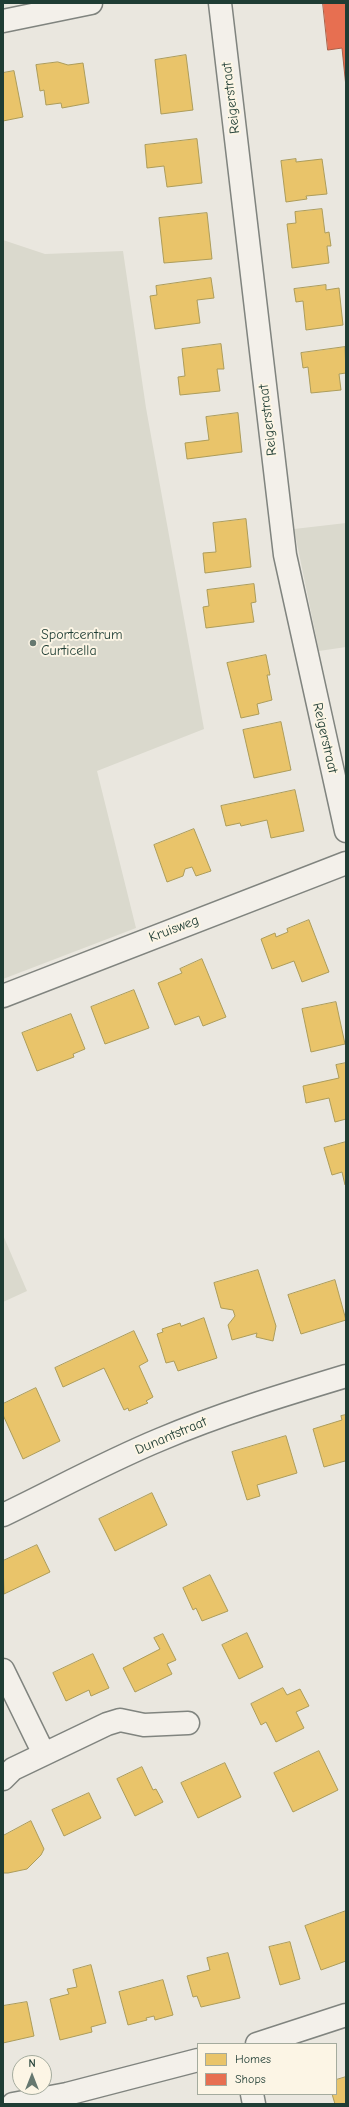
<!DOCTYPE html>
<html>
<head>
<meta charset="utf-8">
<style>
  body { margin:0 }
  #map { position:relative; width:349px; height:2107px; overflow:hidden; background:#eae7df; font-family:"Comic Neue",sans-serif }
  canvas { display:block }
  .frame { position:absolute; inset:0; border:4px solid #1f3d34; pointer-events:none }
  .legend { position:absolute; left:197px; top:2043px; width:140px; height:52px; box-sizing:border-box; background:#fcf5e5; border:1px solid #a4ab9e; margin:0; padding:5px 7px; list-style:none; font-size:12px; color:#1f3d34 }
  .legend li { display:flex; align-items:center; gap:8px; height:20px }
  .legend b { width:20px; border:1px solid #a4ab9e }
  .north { position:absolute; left:12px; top:2055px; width:40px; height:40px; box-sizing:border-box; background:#fcf5e5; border:1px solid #a4ab9e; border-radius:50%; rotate:0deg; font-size:11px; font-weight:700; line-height:16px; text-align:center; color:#1f3d34 }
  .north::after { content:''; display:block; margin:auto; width:14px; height:18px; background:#667870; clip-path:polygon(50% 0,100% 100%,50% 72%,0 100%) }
</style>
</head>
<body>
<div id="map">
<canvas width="349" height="2107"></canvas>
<div class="frame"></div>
<ul class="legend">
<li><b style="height:11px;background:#e9c46a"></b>Homes</li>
<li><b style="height:11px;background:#e76f51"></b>Shops</li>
</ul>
<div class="north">N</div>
</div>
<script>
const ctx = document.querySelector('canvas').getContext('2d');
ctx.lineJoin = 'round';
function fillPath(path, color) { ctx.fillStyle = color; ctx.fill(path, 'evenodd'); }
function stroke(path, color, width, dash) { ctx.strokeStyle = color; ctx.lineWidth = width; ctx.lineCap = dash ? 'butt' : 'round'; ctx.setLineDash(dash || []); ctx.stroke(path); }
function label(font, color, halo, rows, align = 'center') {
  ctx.font = font + ' "Comic Neue",sans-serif'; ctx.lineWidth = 4; ctx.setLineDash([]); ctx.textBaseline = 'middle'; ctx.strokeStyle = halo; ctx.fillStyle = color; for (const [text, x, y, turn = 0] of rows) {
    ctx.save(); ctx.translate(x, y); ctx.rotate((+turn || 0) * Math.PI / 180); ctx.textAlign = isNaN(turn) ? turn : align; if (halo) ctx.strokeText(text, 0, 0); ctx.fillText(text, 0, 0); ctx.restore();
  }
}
fillPath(new Path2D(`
  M3 240 45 254 123 251 146 408 204 729 97 771 136 928 3 979Z
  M346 523V647L319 651 294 529Z
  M3 1235 27 1291 3 1302Z`), '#dad9cd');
const homes = new Path2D(`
  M186 55 193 110 161 114 155 60Z
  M58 62 68 65 83 63 89 103 62 108 61 103 46 105 44 90 40 91 36 65Z
  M14 71 23 117 3 121V73Z
  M197 139 202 183 167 187 164 166 147 168 145 145Z
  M296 159V162L322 159 327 194 306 196 307 199 286 202 281 161Z
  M322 209 325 233 329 232 331 246H327L329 263 292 268 287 224 296 223 295 212Z
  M207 213 212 259 164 263 159 218Z
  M211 278 214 298 197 300 200 323 155 329 150 296 157 295 156 286Z
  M326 285V290L339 288 343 325 306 330 303 301 296 302 294 289Z
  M221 344 224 369H217L220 391 180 395 178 377 185 376 182 349Z
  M345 347 346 373 339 374 341 390 311 393 308 367 303 368 301 353Z
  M238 413 242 452 187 459 185 443 209 440 206 417Z
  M246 519 251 567 205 573 203 553 216 552 213 523Z
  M254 584 256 602 251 603 254 622 206 628 203 607 209 606 207 590Z
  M266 655 270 675H267L272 700 257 704 259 714 241 718 227 663Z
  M281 722 291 770 254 778 243 730Z
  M295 790 304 831 271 838 267 820 241 826 240 823 226 826 221 806Z
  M194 829 211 871 196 876 192 867 185 869 183 876 167 882 154 845Z
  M309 920 329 972 302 982 294 961 272 969 261 939 275 933 276 937 288 932 287 929Z
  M202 959 226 1017 203 1026 199 1016 175 1025 158 983 182 973 180 969Z
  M134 990 149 1028 105 1044 91 1007Z
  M336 1002 345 1044 311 1052 302 1009Z
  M71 1014 85 1049 73 1054 74 1057 37 1071 22 1033Z
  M346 1063V1119L335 1122 329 1098 306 1103 303 1086 339 1078 336 1065Z
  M346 1142V1184L345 1185 342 1172 332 1175 324 1148Z
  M258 1270 276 1326 273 1341 256 1337 257 1333 232 1340 228 1325 235 1316 233 1310 221 1308 214 1283Z
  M335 1280 346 1320 301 1334 288 1295Z
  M204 1318 217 1358 178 1371 174 1361 166 1363 157 1334 163 1332 162 1329 180 1323 181 1326Z
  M134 1331 148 1361 139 1366 153 1397 146 1401 148 1403 129 1411 128 1408 124 1410 104 1368 63 1387 55 1368Z
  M36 1388 60 1441 23 1459 3 1415V1404Z
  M346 1415V1463L345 1461 324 1467 313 1429 342 1420 341 1416Z
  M286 1436 297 1473 257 1485 260 1496 247 1500 232 1452Z
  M152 1493 167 1525 115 1551 99 1519Z
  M37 1545 50 1572 4 1594 3 1561Z
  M210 1575 228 1611 202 1621 196 1608 193 1610 183 1588Z
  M247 1633 263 1667 239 1679 222 1645Z
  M163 1634 176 1660 167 1664 172 1674 135 1692 123 1668 160 1649 154 1638Z
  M93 1654 109 1688 91 1696 89 1690 66 1701 53 1673Z
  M283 1688 287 1695 300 1689 309 1706 296 1712 304 1728 276 1742 266 1722 261 1725 251 1704Z
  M319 1751 338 1790 293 1812 274 1773Z
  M225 1763 241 1797 198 1818 181 1783Z
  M142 1767 153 1790 156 1789 163 1802 135 1816 117 1779Z
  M89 1793 101 1818 64 1836 52 1810Z
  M31 1821 44 1849 41 1855 27 1869 8 1873H3V1836Z
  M346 1911V1961L321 1970 305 1926Z
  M290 1942 300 1979 280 1985 269 1947Z
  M228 1953 240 1998 201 2007 197 1996 193 1997 187 1976 210 1970 207 1958Z
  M91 1965 106 2023 91 2027 92 2032 60 2040 50 1999 69 1994 67 1989 77 1987 73 1970Z
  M163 1980 173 2015 155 2020 154 2016 146 2018 147 2020 128 2025 119 1992Z
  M27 2002 34 2036 3 2043V2006Z
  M346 2077V2104H335L332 2094H336V2080Z`);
fillPath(homes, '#e9c46a');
stroke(homes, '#ac9c5a', 1);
const shops = new Path2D(`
  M323 3H346V87L342 48 328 50Z`);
fillPath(shops, '#e76f51');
stroke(shops, '#ab6048', 1);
const minor = new Path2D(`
  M220 3 285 555 346 831
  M3 21 91 3
  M3 996 346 863
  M3 1515C55 1490 106 1462 159 1440 220 1414 283 1395 346 1376
  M3 1670 44 1754
  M3 1779 13 1769 107 1724 120 1720 144 1725 188 1723
  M257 2044 346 2015
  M252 2094 254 2104
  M13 2104 67 2094 198 2060`);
stroke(minor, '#80847f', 25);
stroke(minor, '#f3f0ea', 22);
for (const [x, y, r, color] of [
  [33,643,4,"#667870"]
]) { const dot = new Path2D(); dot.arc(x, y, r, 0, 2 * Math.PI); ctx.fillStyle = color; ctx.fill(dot); stroke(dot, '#fcf5e5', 1.5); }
label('14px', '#1f3d34', '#fcf5e5', [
  ["Reigerstraat",231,98,-97],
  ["Reigerstraat",268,420,-97],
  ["Reigerstraat",325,738,77],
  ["Kruisweg",174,929,-21],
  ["Dunantstraat",171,1436,-23]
]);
label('14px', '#1f3d34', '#fcf5e5', [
  ["Sportcentrum",41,635],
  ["Curticella",41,651]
], 'left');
</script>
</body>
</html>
